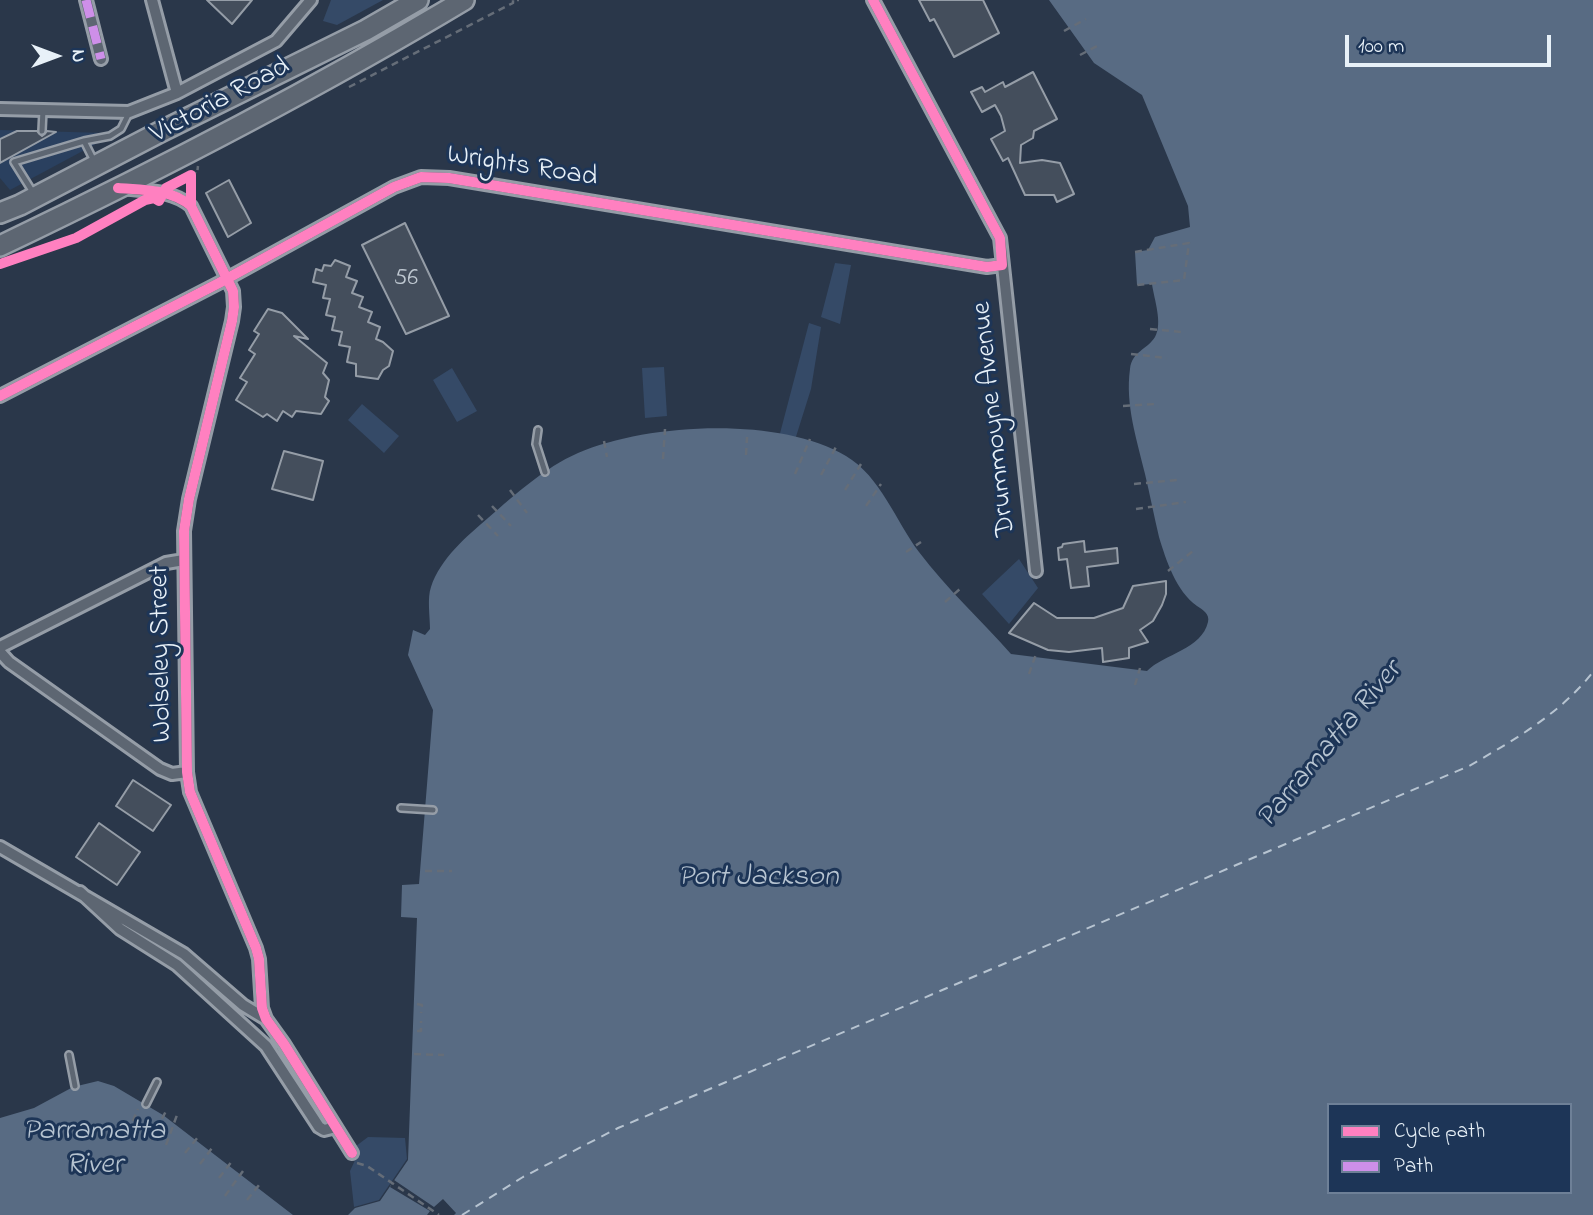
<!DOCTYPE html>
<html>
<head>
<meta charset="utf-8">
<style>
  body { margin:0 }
  #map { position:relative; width:1593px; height:1215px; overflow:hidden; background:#2a374a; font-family:"Indie Flower",sans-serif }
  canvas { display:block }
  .legend { position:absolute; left:1327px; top:1103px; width:245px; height:91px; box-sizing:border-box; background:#1d3557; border:2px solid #6e8097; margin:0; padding:9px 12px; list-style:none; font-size:21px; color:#e8f1f8 }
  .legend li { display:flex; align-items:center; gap:14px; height:35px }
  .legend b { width:35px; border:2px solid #6e8097 }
  .north { position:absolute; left:21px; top:21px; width:70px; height:70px; -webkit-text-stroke:5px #1d3557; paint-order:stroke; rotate:90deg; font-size:19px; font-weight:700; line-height:28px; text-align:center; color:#e8f1f8 }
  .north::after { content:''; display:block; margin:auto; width:24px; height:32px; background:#e8f1f8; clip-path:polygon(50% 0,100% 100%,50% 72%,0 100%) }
  .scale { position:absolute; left:1345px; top:35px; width:206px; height:32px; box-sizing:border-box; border:4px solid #e8f1f8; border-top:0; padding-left:9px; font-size:21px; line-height:24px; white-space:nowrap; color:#e8f1f8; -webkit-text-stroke:5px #1d3557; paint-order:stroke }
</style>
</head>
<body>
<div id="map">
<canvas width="1593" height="1215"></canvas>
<ul class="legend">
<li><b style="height:9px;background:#ff80c0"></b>Cycle path</li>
<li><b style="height:9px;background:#ce8fe9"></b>Path</li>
</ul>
<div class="north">N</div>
<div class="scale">100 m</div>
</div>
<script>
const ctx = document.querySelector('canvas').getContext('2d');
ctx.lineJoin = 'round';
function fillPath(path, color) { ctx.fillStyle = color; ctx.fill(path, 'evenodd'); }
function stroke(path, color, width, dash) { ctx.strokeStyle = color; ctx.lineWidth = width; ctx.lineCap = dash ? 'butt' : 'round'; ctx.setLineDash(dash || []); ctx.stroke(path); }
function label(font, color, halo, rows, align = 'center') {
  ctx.font = font + ' "Indie Flower",sans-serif'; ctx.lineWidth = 6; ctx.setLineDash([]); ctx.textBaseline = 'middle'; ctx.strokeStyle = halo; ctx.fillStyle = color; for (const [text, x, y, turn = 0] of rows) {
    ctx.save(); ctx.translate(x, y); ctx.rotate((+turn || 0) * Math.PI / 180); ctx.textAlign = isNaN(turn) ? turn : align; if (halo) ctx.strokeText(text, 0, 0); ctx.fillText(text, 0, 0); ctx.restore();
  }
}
fillPath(new Path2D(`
  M0 130 106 133 107 138 10 190 0 178Z`), '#2a405f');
fillPath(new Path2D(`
  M331 0H383L337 25 323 21Z
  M835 263 851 265 840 324 821 317Z
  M809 323 821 327 811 389 794 443 778 441Z
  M664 367 667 416 645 418 642 368Z
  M452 368 477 411 457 422 433 380Z
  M362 404 399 436 384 453 348 420Z
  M1019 559 1038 588 1009 624 982 594Z
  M368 1137 405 1138 407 1159 379 1200 354 1207 350 1171 357 1156 356 1146Z`), '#354a67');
fillPath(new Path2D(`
  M1049 0H1593V1215H348L355 1208 380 1201 408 1160 417 918 401 917 402 885 419 884 433 710 408 655 413 630 425 635 430 629C430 616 427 598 431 587 440 559 467 536 488 518 516 494 544 468 578 453 647 423 780 416 846 456 881 477 895 520 919 552 946 588 981 620 1011 654L1147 671C1164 654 1202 649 1208 622 1210 614 1203 610 1197 606 1176 591 1166 560 1159 537 1154 516 1150 495 1145 474 1137 440 1125 405 1130 369 1132 351 1147 350 1155 337 1163 323 1154 299 1152 284L1137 285 1135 252 1148 250 1155 237 1190 227 1188 206 1142 95 1094 63ZM1329 1105H1570V1192H1329Z
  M98 1081 114 1086 163 1115 293 1215H0V1118L34 1108 73 1087Z`), '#586b83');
fillPath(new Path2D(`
  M394 1180 434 1207 443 1199 456 1213 454 1215H427L430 1211 390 1187Z`), '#2a374a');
stroke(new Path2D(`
  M462 1215 523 1177 618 1128 1469 766C1514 740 1560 714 1593 672`), '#b7c4d1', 2, [9, 7]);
const building = new Path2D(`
  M207 0H252L232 24Z
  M919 0H983L999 33 954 57 934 19 930 21Z
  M1033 72 1057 119 1034 131 1033 138 1021 145 1020 163 1042 160 1060 163 1074 194 1057 202 1054 195H1025L1008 158 1003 161 991 139 1005 131 1001 116 995 105 982 112 971 92 982 87 985 92 1003 82 1005 87Z
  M17 131H37L42 136 47 131 56 132 0 163V139Z
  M229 180 251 223 228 237 206 193Z
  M405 223 449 316 406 334 362 245Z
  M335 260 350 266 346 277 357 281 352 293 363 297 359 307 372 312 368 322 380 327 376 339 383 342 393 351 389 366 383 370 378 379 356 376V364L347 362 350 347 339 345 342 332 332 330 335 317 326 315 330 299 323 298 326 285 313 282 316 269 322 271 324 265 331 266Z
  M268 309 282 313 308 339 294 336 327 363 323 373 329 380 325 397 329 401 321 414 296 411 292 417 283 411 277 421 267 414 263 417 236 400 247 382 240 378 255 354 249 350 259 334 254 331Z
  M284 451 323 461 313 500 272 489Z
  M1084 541 1085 552 1117 548 1118 563 1087 567 1089 586 1071 588 1067 559 1059 560 1058 548 1062 547 1063 544Z
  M1166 581V594L1162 605 1153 621 1140 630 1148 642 1129 648V658L1103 662 1102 648 1069 652 1048 650 1009 633 1034 603 1057 618H1094L1123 608 1133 586Z
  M133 780 171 805 153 831 116 806Z
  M99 823 140 852 117 885 76 857Z`);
fillPath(building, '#444e5c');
stroke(building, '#959da7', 2);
const lane = new Path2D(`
  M42 131 43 110
  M84 141 95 163
  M34 194 14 162 84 141 110 136 121 129 129 113
  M538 430 536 444 545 472
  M401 808 433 810
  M69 1055 75 1086
  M146 1104 157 1082`);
const street = new Path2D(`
  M86 0 101 59
  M152 0 177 93
  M873 0 1000 238 1036 571
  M0 109 129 112 177 93 276 41 311 0
  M122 188C146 191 172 190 191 206L233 291 234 307 232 321 189 499 184 531 187 772 190 792 256 948 259 959 262 1008 266 1019 284 1044 352 1153
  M0 396 219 283 394 187 421 177 449 178 987 267 1002 265
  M0 647 166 563 184 560
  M0 652 9 662 160 769 172 774 187 772
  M0 847 184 954 243 1005 266 1019
  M80 892 120 929 177 965 266 1046 319 1127 324 1130 336 1127`);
const highway = new Path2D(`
  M0 213 20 205 160 132 366 30 418 0
  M0 246C157 171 314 90 464 0`);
stroke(lane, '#959da7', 10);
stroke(street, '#959da7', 16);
stroke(highway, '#959da7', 24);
stroke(new Path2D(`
  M517 0H519
  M1064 31 1086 19
  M1080 55 1099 45
  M349 87 513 3V0
  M191 175 193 172 197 174 198 166
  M1135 252 1189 243 1184 280 1137 285
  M1150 329 1182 332
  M1131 354 1167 358
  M1123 406 1156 404
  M604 441 607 457
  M746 455 747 437
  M663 459 665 429
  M795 474 810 439
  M821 475 837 445
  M1134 484 1177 480
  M510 490 527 513
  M845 490 861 464
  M492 506 511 526
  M866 506 881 484
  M1136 509 1186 502
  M478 515 498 536
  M906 552 921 542
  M1168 571 1193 551
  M945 602 960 589
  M1029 674 1036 654
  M1135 685 1140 668
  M425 871H452
  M417 1004 422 1005 421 1013
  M417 1031H421V1021
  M414 1054 444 1055
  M128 1132 138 1109
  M151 1140 166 1111
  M166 1145 177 1115
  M185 1153 198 1137
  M357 1163 367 1166 439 1215
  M200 1164 212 1148
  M219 1178 232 1161
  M225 1196 243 1171
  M247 1200 259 1185`), '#656d78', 2.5, [7, 5]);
stroke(lane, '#5d6672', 5);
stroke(street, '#5d6672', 10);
stroke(highway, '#5d6672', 19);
stroke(new Path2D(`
  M86 0 101 59`), '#ce8fe9', 9, [18, 9]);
stroke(new Path2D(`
  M118 188C143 190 171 189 191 206L233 291 234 307 232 321 189 499 184 531 187 772 190 792 256 948 259 959 262 1008 266 1019 284 1044 352 1153
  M0 264 76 238 145 200 154 198 159 201 166 188 191 175V206
  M0 396 219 283 394 187 421 177 449 178 987 267 1002 265 1000 238 873 0`), '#ff80c0', 10);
label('24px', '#bfc8d1', null, [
  ["56",406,280]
]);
label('28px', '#e8f1f8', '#1d3557', [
  ["Victoria Road",221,102,-28],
  ["Wrights Road",522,168,9],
  ["Drummoyne Avenue",996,419,-96],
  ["Wolseley Street",163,654,-91]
]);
label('italic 30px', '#b7c4d1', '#1d3557', [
  ["Parramatta River",1331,746,-50],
  ["Port Jackson",758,879],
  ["Parramatta",94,1133],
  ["River",94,1167]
]);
</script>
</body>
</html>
